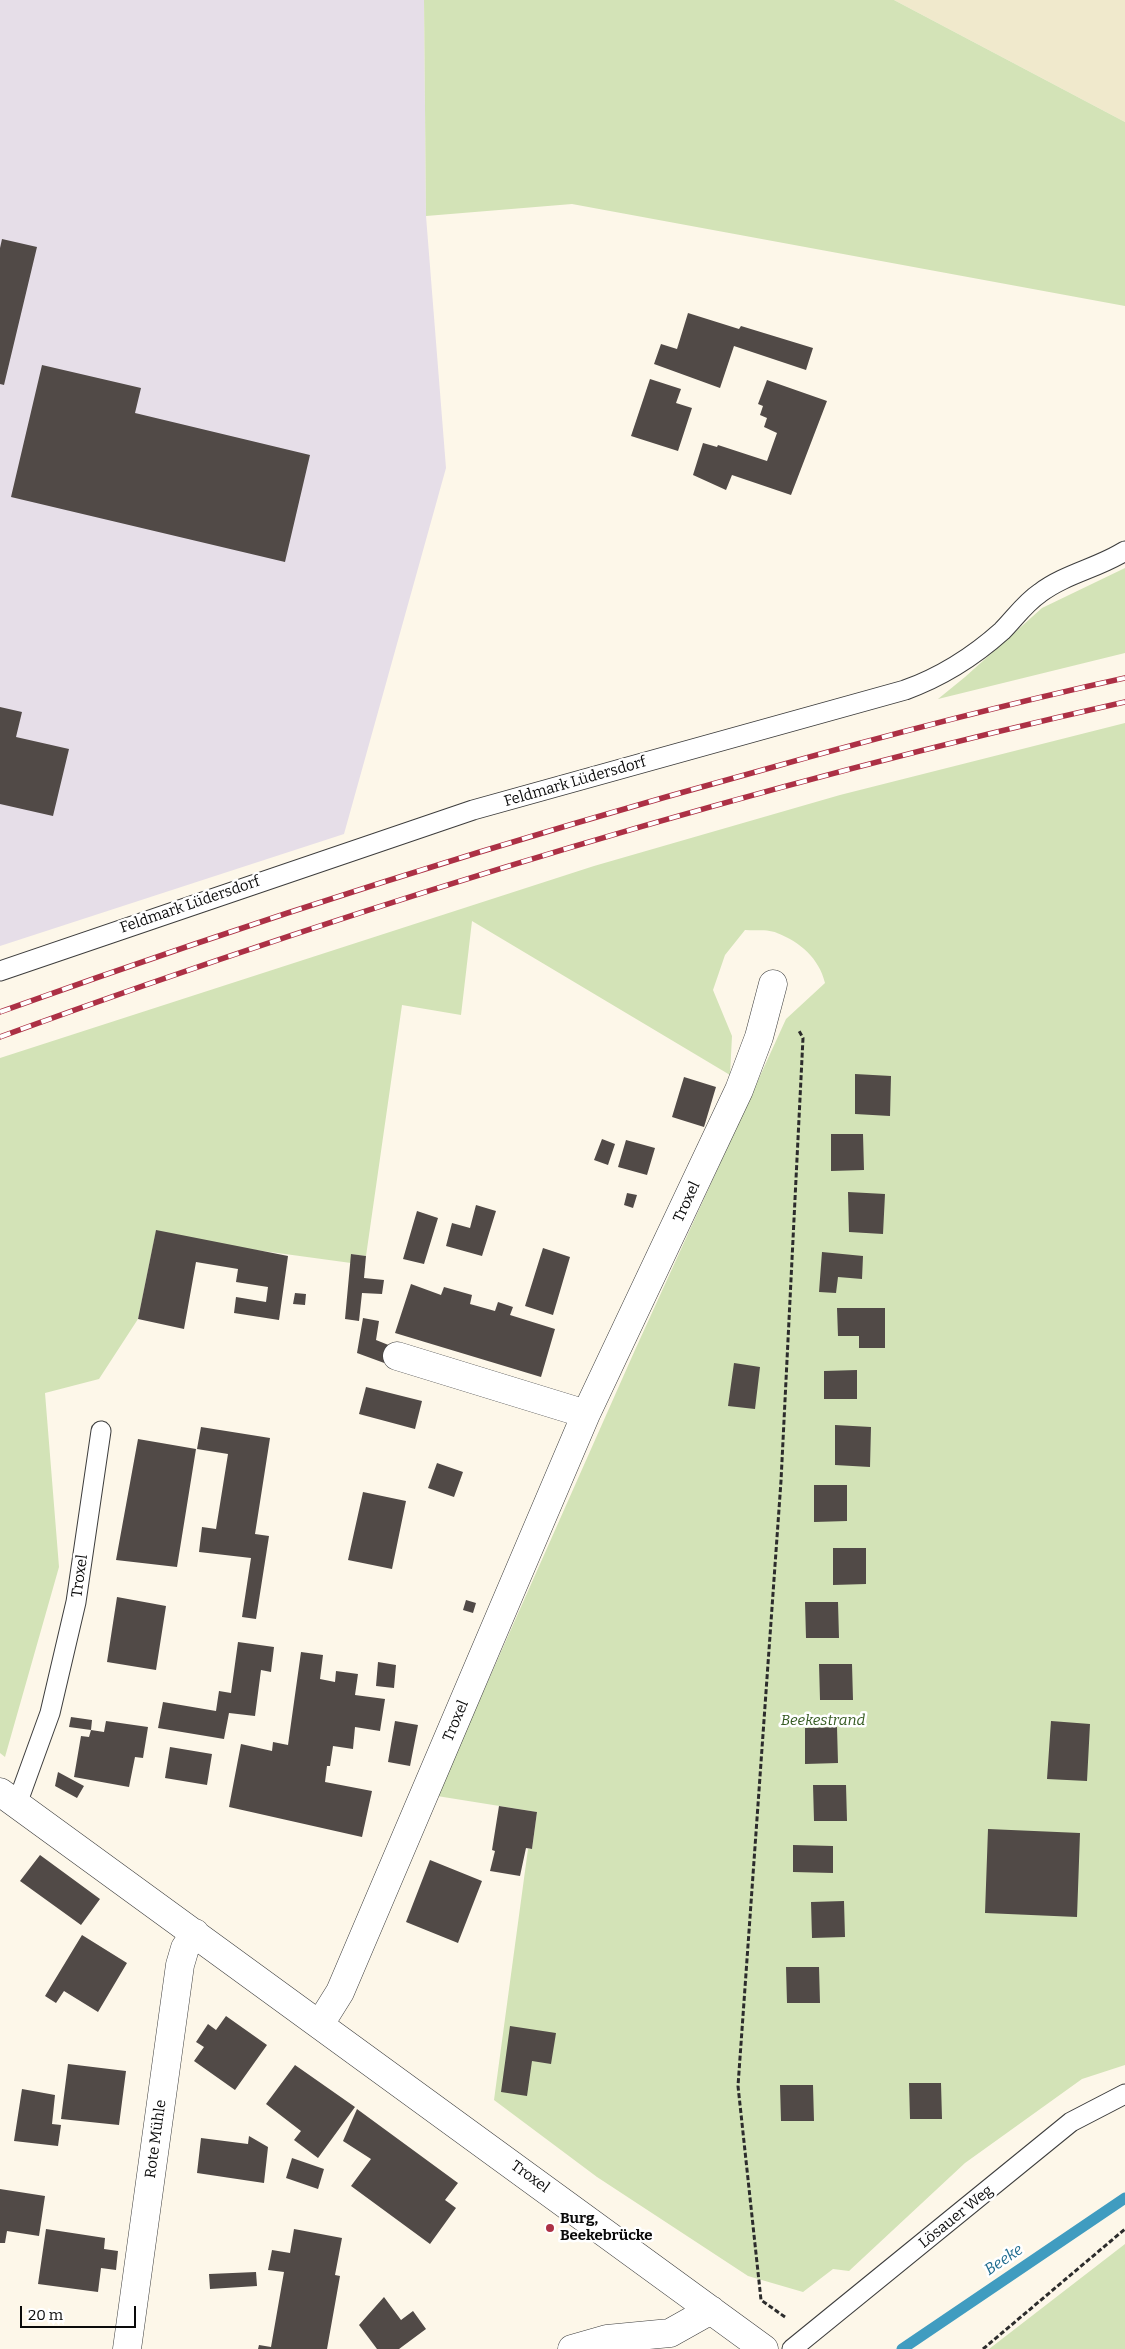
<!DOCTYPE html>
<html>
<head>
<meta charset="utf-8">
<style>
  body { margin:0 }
  #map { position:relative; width:1125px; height:2349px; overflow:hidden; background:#fdf7e9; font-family:Bitter,serif }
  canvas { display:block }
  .scale { position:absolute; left:20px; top:2306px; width:116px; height:22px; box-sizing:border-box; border:2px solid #0a0a0a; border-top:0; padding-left:6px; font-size:15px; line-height:18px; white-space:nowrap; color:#0a0a0a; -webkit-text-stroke:4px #fff; paint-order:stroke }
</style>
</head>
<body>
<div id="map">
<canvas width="1125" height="2349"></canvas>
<div class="scale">20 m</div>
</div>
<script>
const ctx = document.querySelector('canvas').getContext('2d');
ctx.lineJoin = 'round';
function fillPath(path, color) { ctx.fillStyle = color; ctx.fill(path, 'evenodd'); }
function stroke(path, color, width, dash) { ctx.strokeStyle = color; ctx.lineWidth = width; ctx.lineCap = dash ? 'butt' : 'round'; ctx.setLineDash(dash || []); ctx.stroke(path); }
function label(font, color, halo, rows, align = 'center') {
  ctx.font = font + ' Bitter,serif'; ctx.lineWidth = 5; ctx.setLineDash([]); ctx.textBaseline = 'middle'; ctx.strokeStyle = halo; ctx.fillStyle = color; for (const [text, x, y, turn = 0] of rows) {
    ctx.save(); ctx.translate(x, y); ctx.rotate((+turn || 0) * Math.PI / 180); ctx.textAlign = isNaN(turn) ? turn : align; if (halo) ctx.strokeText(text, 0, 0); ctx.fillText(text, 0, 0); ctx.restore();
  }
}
fillPath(new Path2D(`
  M0 0H424L426 216 446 468 344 834 0 946Z`), '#e6dee8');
fillPath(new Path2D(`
  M894 0H1125V122Z`), '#f0e9cc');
fillPath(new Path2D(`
  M424 0H894L1125 122V306L572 204 426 216Z
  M1125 568V653L938 699 965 677 1042 608Z
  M1125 723V2065L1082 2079 965 2163 849 2271 833 2269 803 2292 748 2276 597 2177 494 2100 528 1849H532L537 1812 437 1796 635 1350 786 1019 825 983C819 958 800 942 777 933 768 929 755 931 745 930L725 955 713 990 732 1036 730 1075 472 921 461 1015 402 1005 366 1256 351 1254V1263L241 1248 156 1231 138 1319 99 1379 45 1393 59 1567 5 1757 0 1753V1058L594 866 840 795Z
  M1125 2244V2349H989Z`), '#d3e3b7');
stroke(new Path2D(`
  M902 2349 1125 2198`), '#409cc0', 11);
fillPath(new Path2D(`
  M2 239 37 247 4 385 0 384V248Z
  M688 313 739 329 741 326 813 348 806 370 734 346 720 388 654 364 661 344 677 349Z
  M42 365 141 388 135 413 310 455 285 562 11 497Z
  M650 379 681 389 676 403 692 408 678 451 631 436Z
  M767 380 827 401 791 495 732 475 726 490 693 475 703 443 717 447 718 445 767 461 777 433 764 427 767 418 760 415 763 406 758 404Z
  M0 707 22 712 16 737 69 749 53 816 0 804Z
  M855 1074 891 1076 890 1116 855 1114Z
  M684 1077 716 1087 704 1127 672 1117Z
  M831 1134H863L864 1170 831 1171Z
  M602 1139 615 1144 608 1165 594 1160Z
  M626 1140 655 1148 647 1175 618 1167Z
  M848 1192 885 1194 883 1234 849 1232Z
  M627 1193 637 1195 633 1208 624 1205Z
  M476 1205 496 1211 482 1256 446 1246 452 1223 470 1228Z
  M417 1211 438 1218 424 1264 403 1259Z
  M156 1230 288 1256 279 1320 234 1313 236 1297 266 1302 268 1287 236 1282 238 1269 196 1262 184 1329 138 1319Z
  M543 1248 570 1257 553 1315 525 1306Z
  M822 1252 863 1256 862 1279 838 1277 836 1293 819 1292Z
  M351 1254 366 1256 364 1278 384 1280 382 1294 362 1293 359 1321 345 1319Z
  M411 1284 441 1295 444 1287 472 1295 470 1304 495 1311 498 1302 513 1307 510 1315 555 1329 541 1377 395 1333Z
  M295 1293 306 1294 305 1305 293 1304Z
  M837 1308H885V1348H859V1336H838Z
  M363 1318 379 1321 376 1340 396 1348 387 1364 357 1353Z
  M734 1363 760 1367 755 1409 728 1406Z
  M857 1370V1399H824V1371Z
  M366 1387 422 1401 415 1429 359 1414Z
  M835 1425 871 1427 870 1467 835 1465Z
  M201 1427 270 1438 255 1534 269 1536 256 1619 242 1617 251 1558 199 1552 202 1527 216 1529 228 1454 197 1449Z
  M138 1439 196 1449 177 1567 116 1560Z
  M437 1463 463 1472 454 1497 428 1488Z
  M814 1485H847V1521L814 1522Z
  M363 1492 406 1501 392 1569 348 1560Z
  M833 1548H866V1584L833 1585Z
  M117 1597 166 1606 156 1670 107 1662Z
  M466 1600 476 1603 473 1613 463 1610Z
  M805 1602H838L839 1638H806Z
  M238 1642 274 1647 271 1672 261 1670 255 1716 229 1713 224 1739 158 1728 163 1702 216 1711 219 1691 231 1693Z
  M301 1652 323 1655 320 1679 335 1682 336 1671 358 1674 355 1695 385 1699 380 1731 355 1727 353 1749 333 1746 330 1766H327L325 1782 372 1791 362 1837 229 1807 241 1744 272 1751 273 1742 288 1745Z
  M378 1662 396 1665 394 1688 376 1686Z
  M819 1664H852L853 1700H820Z
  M71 1717 92 1720 91 1730 69 1727Z
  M106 1721 148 1727 143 1758 135 1757 129 1787 74 1777 81 1736 89 1737 91 1730 104 1732Z
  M395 1721 418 1725 410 1766 388 1762Z
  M1051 1721 1090 1724 1087 1781 1047 1779Z
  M837 1727 838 1763 805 1764V1728Z
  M170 1747 212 1754 207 1785 165 1778Z
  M58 1772 84 1786 77 1798 55 1786Z
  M813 1785H846L847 1821H814Z
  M499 1806 537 1812 532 1849 526 1848 520 1876 490 1871 495 1851 492 1850Z
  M988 1829 1080 1833 1077 1917 985 1913Z
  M793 1845 833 1846V1873L793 1872Z
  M40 1855 100 1899 81 1925 20 1881Z
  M430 1860 482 1881 458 1943 406 1922Z
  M844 1901 845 1937 812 1938 811 1902Z
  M82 1935 127 1963 98 2012 64 1991 56 2003 45 1996Z
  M786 1967H819L820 2003H787Z
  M226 2016 267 2045 235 2090 194 2061 204 2047 196 2042 208 2024 216 2030Z
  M510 2026 556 2033 551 2064 532 2061 527 2096 501 2092Z
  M68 2064 126 2071 119 2125 61 2119Z
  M295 2065 355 2107 318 2158 294 2140 301 2131 266 2104Z
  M909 2083H941L942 2119H910Z
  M780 2085H813L814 2121H781Z
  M22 2089 55 2095 52 2124 61 2125 58 2146 14 2141Z
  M357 2109 458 2183 445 2200 456 2208 430 2244 351 2186 371 2159 343 2141Z
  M249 2136 268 2147 264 2183 197 2173 201 2138 248 2144Z
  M292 2158 324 2169 318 2189 286 2178Z
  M0 2189 45 2196 39 2236 7 2231 5 2243H0Z
  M46 2229 105 2238 104 2249 118 2251 116 2270 101 2268 98 2292 38 2284Z
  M294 2229 342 2238 335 2275 340 2276 327 2349H258L259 2345 271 2347 284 2272 268 2270 272 2250 290 2253Z
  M256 2272 257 2286 210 2289 209 2274Z
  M384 2297 401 2320 413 2311 426 2329 399 2349H377L359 2325Z`), '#514a47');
const service = new Path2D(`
  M0 971 473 810 905 690C941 677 973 657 1002 631 1014 619 1025 603 1040 593 1065 574 1098 568 1125 551
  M17 1804 50 1713 76 1602 101 1431
  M792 2349 1071 2122 1125 2094`);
const minor = new Path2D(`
  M397 1356 586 1414
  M0 1792 764 2349
  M320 2024 340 1992 586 1414 739 1090 759 1037 773 984
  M127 2349 180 1965 185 1948 195 1933
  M572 2349 607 2339 670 2333 711 2310`);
stroke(service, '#3d3d3d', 21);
stroke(minor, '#3d3d3d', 29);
stroke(new Path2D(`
  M785 2317 761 2300 738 2086 781 1481 803 1038 798 1029
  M983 2349 1125 2229`), '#2c2c2c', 3, [5, 2.5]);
stroke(service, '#fff', 19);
stroke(minor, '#fff', 28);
const rail = new Path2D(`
  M0 1012C250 922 503 841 759 771 880 737 1002 705 1125 678
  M0 1037C367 903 743 788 1125 702`);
stroke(rail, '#ac3045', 5.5);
stroke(rail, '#fff', 4, [11]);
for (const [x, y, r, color] of [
  [550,2228,5,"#ac3045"]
]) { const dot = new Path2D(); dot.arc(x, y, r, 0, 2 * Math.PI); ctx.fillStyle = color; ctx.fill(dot); stroke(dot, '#fff', 2); }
label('15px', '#0a0a0a', '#fff', [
  ["Feldmark Lüdersdorf",575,782,-16],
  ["Feldmark Lüdersdorf",190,905,-19],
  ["Troxel",687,1202,-65],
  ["Troxel",80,1576,-82],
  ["Troxel",456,1721,-67],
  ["Rote Mühle",156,2139,-82],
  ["Troxel",530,2177,36],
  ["Lösauer Weg",956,2217,-39]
]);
label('italic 15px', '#345a21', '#fff', [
  ["Beekestrand",823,1721]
]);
label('bold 15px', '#0a0a0a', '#fff', [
  ["Burg,",560,2219],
  ["Beekebrücke",560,2236]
], 'left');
label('italic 16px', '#206c8f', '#fff', [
  ["Beeke",1004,2260,-34]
]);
</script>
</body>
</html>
